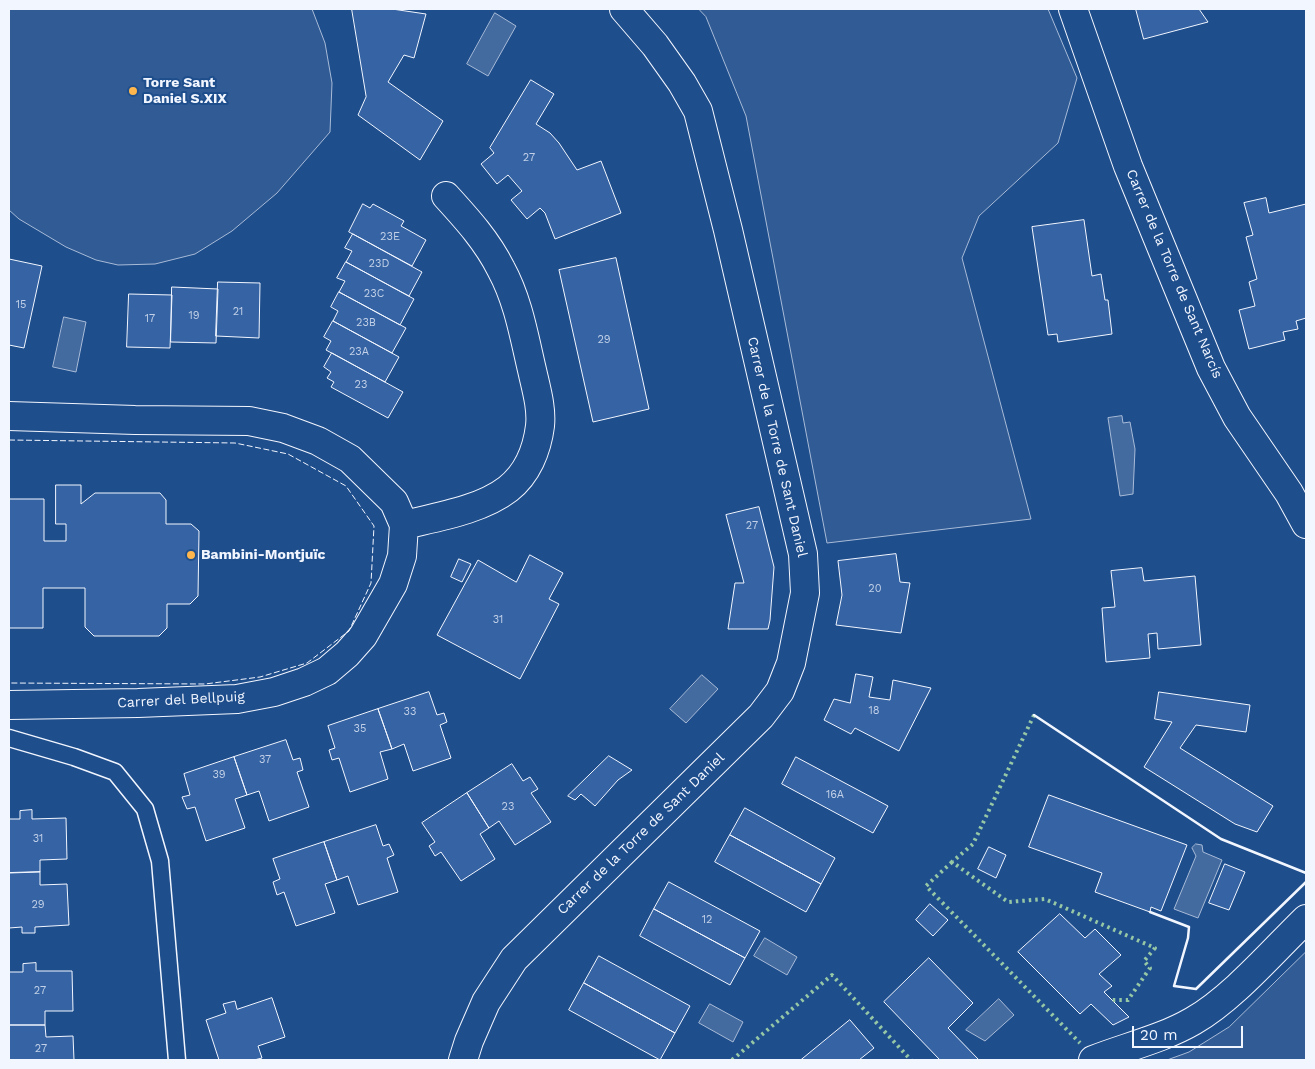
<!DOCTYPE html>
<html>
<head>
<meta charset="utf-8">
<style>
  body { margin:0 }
  #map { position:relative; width:1315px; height:1069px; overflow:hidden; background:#1f4e8c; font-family:"Work Sans",sans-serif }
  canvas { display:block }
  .frame { position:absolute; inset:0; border:10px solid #f2f6ff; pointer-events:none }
  .scale { position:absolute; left:1132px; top:1026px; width:111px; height:22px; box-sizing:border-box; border:2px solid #f2f6ff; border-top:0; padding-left:6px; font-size:15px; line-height:18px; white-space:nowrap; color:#f2f6ff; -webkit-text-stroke:4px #1f4e8c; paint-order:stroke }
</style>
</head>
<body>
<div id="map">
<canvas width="1315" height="1069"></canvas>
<div class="frame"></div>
<div class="scale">20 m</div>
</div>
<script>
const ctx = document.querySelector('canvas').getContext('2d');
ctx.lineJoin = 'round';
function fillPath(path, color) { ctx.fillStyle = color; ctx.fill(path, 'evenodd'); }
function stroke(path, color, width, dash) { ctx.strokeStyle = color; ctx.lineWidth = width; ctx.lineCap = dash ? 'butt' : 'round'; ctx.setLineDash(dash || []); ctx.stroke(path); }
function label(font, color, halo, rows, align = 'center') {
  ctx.font = font + ' "Work Sans",sans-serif'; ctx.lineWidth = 4; ctx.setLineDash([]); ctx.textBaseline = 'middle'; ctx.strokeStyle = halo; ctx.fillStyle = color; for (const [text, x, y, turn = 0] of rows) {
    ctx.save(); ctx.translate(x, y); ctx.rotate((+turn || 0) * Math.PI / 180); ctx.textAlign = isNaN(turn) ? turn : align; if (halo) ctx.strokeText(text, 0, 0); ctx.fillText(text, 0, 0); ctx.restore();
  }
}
const built = new Path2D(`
  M9 9H312L325 43 332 83 330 132 277 193 232 231 195 254 155 264 118 265 96 260 66 247 19 219 9 210Z
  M699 9H1048L1077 78 1058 143 979 216 962 258 1031 519 827 543 746 116 706 17Z
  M1306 952V1060H1167L1189 1052 1229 1027Z`);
fillPath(built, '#305b95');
stroke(built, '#a8bbd7', 1);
const water = new Path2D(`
  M495 13 516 26 488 76 467 64Z
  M64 317 86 322 76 372 53 367Z
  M1122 416 1123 423 1130 422 1135 449 1133 494 1120 496 1108 418Z
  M702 675 718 689 686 723 670 709Z
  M1196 844 1202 845 1203 852 1222 860 1198 918 1174 909 1196 856 1192 848Z
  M765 938 797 957 787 975 754 956Z
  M999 999 1014 1015 985 1041 966 1030Z
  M710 1004 743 1022 733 1042 699 1023Z`);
fillPath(water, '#446ba0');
stroke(water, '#a8bbd7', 1);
const building = new Path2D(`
  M352 9H392L426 14 414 58 404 55 388 82 443 121 420 160 358 115 366 97Z
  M1136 9H1199L1208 22 1144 39Z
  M531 80 554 94 536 124 550 133 559 143 577 170 601 161 621 213 555 239 545 213 540 208 527 219 511 200 522 191 508 175 497 184 481 164 494 153 490 148Z
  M1266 198 1269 213 1306 204V318L1296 321 1298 329 1283 332 1285 340 1249 349 1239 310 1255 306 1249 282 1257 279 1246 237 1253 235 1244 203Z
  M363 204 370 208 373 204 404 221 401 226 426 240 412 266 349 232Z
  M1084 220 1092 276 1101 274 1105 300H1108L1112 334 1058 342 1057 334 1048 335 1032 227Z
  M353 234 422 272 409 296 346 262 352 251 345 248Z
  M616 258 649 409 593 422 559 270Z
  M9 259 42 266 24 348 9 345Z
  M346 262 414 299 400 325 339 292 345 281 337 278Z
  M218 282 260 283 259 338 216 336Z
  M172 287 218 289 216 343 171 342Z
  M339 292 406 328 392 353 333 321 338 311 331 307Z
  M129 294 172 295 170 348 127 347Z
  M333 321 399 357 385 382 326 350 331 341 324 337Z
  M332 353 403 392 388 418 331 387 334 382 327 378 331 372 324 367Z
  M56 485H81V504L95 493H160L166 500V524H191L199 531 198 596 190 604H167V628L159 636H94L85 627V588H43V628H9V499H44V541H66V524H56Z
  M759 507 774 567 770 620 768 629H728L735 583H744L726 515Z
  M896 554 900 582 910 583 901 633 836 625 842 595 838 561Z
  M530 555 563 573 549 599 559 604 520 679 437 635 478 560 516 582Z
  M459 559 471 564 462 582 451 577Z
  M1142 568 1144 581 1195 576 1201 645 1158 649 1157 633 1148 634 1150 658 1106 662 1102 608 1115 607 1111 571Z
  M856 674 873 677 869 697 890 700 893 680 931 688 899 751 855 728 851 734 824 720 834 699 850 703Z
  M429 692 437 715 444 713 447 722 440 725 451 758 413 771 404 744 392 749 378 709Z
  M1159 692 1250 705 1246 732 1196 725 1180 748 1273 806 1257 832 1235 824 1144 767 1172 722 1155 719Z
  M378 709 392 749 380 752 388 779 350 792 339 758 332 760 329 750 335 748 328 726Z
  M286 740 293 760 300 758 303 770 297 772 309 807 269 821 259 791 247 795 234 757Z
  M609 756 632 770 618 780 595 806 581 794 575 800 568 796Z
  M234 757 247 795 235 799 245 828 206 841 195 807 187 809 182 797 190 795 184 774Z
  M796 757 888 806 873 833 782 784Z
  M512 764 523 781 530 777 538 789 531 793 551 822 515 845 499 821 489 828 467 793Z
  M467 793 489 828 480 834 495 859 461 881 441 852 435 856 429 846 435 842 422 823Z
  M1049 795 1187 845 1161 911 1151 907 1150 912 1095 892 1102 873 1029 847Z
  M745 808 835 858 821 884 730 835Z
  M32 810V819L66 818 67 859 40 860V872L9 873V819H20V811Z
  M376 825 383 846 389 844 394 855 387 858 398 892 358 905 348 876 337 880 324 842Z
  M730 835 821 884 806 912 715 862Z
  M324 842 337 880 325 884 335 913 296 926 284 892 277 895 273 882 280 879 273 859Z
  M989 847 1006 855 996 878 978 869Z
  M1225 864 1245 872 1229 910 1209 903Z
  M40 872V885L67 884 69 925 35 927V933H22V927L9 928V873Z
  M669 882 760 931 745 958 654 909Z
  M930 904 948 920 933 936 916 920Z
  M654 909 745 958 730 985 640 936Z
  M1060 914 1085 938 1095 929 1121 955 1099 974 1112 986 1104 992 1129 1017 1113 1025 1091 1004 1080 1014 1018 952Z
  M599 956 690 1006 675 1033 584 983Z
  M929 958 973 1003 948 1028 979 1060H940L884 1002Z
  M36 963V971H72L73 1011H45V1025H9V972H23V964Z
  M584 983 675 1033 660 1060 569 1010Z
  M272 998 285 1037 258 1046 262 1058 254 1060H219L206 1020 226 1013 223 1004 235 1001 237 1009Z
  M850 1020 874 1048 859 1060H801Z
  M9 1025H45L46 1037 73 1036 74 1060H9Z`);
fillPath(building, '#3563a3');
stroke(building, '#f2f6ff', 1);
const service = new Path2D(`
  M9 738 74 757 115 772 145 809 160 861 177 1060`);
const minor = new Path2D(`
  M1073 9 1128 166 1211 368 1237 417 1289 493 1306 524
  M9 416 135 420 249 421 283 428 318 441 350 459 394 502 404 525 402 556 393 584 363 636 347 654 327 671 304 682 274 692 237 699 138 703 9 705
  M404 525C437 517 481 510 508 489 527 474 537 450 540 426 542 408 536 388 532 370 524 336 518 300 501 269 487 241 467 219 446 196
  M463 1060 469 1041 486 1002 514 959 761 716 780 691 791 663 805 593 803 554 728 230 698 111 682 83 655 45 624 9
  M1093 1060C1126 1047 1162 1039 1193 1021 1232 999 1273 951 1306 919`);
stroke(service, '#f2f6ff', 19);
stroke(minor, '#f2f6ff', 30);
stroke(service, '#1f4e8c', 16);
stroke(minor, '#1f4e8c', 28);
stroke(new Path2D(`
  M1034 715 973 844 952 862 1008 902 1045 899 1155 948 1144 961 1150 968 1128 1000H1111
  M952 862 926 886 1080 1043
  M732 1060 832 975 911 1060`), '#97c8a6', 4, [2.5, 4]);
stroke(new Path2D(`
  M9 440 235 443 288 454 346 486 374 526 371 583 349 631 307 663 260 677 205 684 9 683`), '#f2f6ff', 1, [6, 2.5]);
stroke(new Path2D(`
  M1034 715 1221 839 1306 873
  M1150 912 1189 927 1188 938 1174 986 1196 989 1306 882`), '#f2f6ff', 2.5);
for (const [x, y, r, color] of [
  [133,91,5,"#ffb74d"],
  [191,555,5,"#ffb74d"]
]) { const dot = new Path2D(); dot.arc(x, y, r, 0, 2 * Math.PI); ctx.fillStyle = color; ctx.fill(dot); stroke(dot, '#1f4e8c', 2); }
label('11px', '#c3d1e8', null, [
  ["27",529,158],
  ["23E",390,237],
  ["23D",379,264],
  ["23C",374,294],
  ["15",21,305],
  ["21",238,312],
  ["19",194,316],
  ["17",150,319],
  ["23B",366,323],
  ["29",604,340],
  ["23A",359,352],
  ["23",361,385],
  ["27",752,526],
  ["20",875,589],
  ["31",498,620],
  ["18",874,711],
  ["33",410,712],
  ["35",360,729],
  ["37",265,760],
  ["39",219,775],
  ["16A",835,795],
  ["23",508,807],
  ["31",38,839],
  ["29",38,905],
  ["12",707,920],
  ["27",40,991],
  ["27",41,1049]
]);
label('bold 14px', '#f2f6ff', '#1f4e8c', [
  ["Torre Sant",143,83],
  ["Daniel S.XIX",143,99],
  ["Bambini-Montjuïc",201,555]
], 'left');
label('14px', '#f2f6ff', '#1f4e8c', [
  ["Carrer de la Torre de Sant Narcís",1174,274,67],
  ["Carrer de la Torre de Sant Daniel",777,447,77],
  ["Carrer del Bellpuig",181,700,-3],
  ["Carrer de la Torre de Sant Daniel",641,834,-44]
]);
</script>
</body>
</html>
